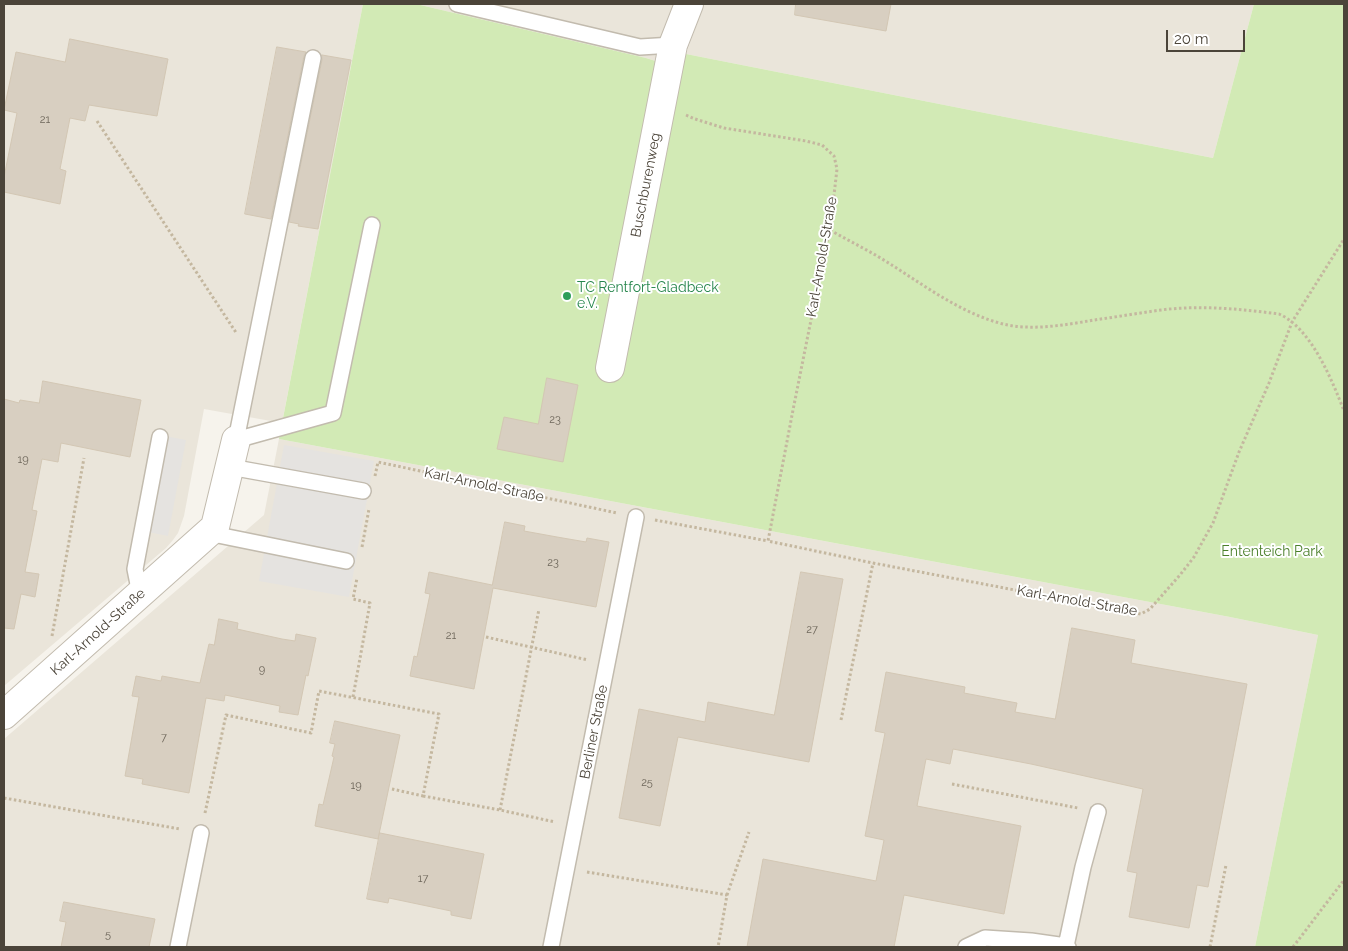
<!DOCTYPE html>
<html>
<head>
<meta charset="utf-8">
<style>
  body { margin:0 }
  #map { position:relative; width:1348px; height:951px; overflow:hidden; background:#f6f3ec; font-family:Raleway,sans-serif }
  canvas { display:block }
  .frame { position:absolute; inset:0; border:5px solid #4b4439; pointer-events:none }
  .scale { position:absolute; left:1166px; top:30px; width:79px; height:22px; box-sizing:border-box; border:2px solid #4b4439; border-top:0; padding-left:6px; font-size:15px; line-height:18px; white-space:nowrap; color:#4b4439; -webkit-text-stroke:4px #fff; paint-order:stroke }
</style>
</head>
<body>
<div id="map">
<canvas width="1348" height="951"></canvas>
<div class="frame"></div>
<div class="scale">20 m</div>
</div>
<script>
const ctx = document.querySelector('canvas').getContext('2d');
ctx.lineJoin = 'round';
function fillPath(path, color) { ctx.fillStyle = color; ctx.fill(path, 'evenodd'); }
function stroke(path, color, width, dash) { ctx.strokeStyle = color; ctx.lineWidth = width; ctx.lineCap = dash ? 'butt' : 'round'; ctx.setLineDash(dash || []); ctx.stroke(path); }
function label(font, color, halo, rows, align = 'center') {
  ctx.font = font + ' Raleway,sans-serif'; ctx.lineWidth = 4; ctx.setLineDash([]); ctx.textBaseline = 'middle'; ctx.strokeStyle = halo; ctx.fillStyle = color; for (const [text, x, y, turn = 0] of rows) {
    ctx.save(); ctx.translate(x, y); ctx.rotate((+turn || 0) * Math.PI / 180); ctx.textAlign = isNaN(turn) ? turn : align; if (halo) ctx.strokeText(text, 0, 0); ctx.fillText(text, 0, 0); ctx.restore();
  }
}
fillPath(new Path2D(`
  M4 4H363L282 423 204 409 184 516 178 533 173 540 166 548 4 686Z
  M416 4H681L659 62 646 58Z
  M704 4H1254L1213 158 686 54Z
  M279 439 1230 617 1318 635 1255 947H4V739L264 515Z`), '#eae5da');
fillPath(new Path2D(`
  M363 4H416L646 58 681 69 686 54 1213 158 1254 4H1344V947H1255L1318 635 1230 617 279 439Z`), '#d2eab5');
fillPath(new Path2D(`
  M165 436 186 440 168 536 148 532Z
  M284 445 374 461 349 597 259 581Z`), '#e5e3e0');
const building = new Path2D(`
  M796 4H891L886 31 795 15Z
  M70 39 168 59 157 116 89 105 85 121 70 118 60 169 66 171 60 204 4 192V177L17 113 4 110 16 52 65 62Z
  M277 47 306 52 304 56 271 219 245 214Z
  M322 55 351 60 318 229 298 226 299 224 289 222 322 60Z
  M547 378 578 385 563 462 497 449 504 417 538 424Z
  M43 381 141 400 130 457 61 443 58 462 42 459 32 510 37 511 25 572 39 574 35 597 21 594 14 629 4 628V399L19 403 20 400 39 403Z
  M505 522 525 526 524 531 557 537 586 542 587 538 609 542 596 607 493 588 474 689 410 676 414 656 417 657 430 594 425 593 429 572 492 585Z
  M801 572 843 579 809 762 678 737 660 826 619 818 639 709 705 722 708 702 774 715Z
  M219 619 238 623 237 629 282 639 295 641 296 634 316 638 308 676 306 675 298 715 279 712 280 706 225 695 224 701 206 698 189 793 142 784 143 779 125 776 139 697 132 696 136 676 161 681 162 676 200 683 209 644 214 645Z
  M1072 628 1135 640 1131 663 1247 684 1208 887 1197 885 1189 928 1129 917 1137 873 1127 871 1143 789 1031 764 953 749 950 764 926 759 917 806 1021 826 1004 914 904 895 894 947H747L763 859 876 881 884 840 865 836 885 733 875 731 886 672 965 687 964 693 1017 703 1015 712 1055 719Z
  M335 721 400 735 378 839 315 826 319 804 323 805 334 757 332 756 335 744 330 743Z
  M380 833 484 854 471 919 451 915V911L389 898 388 903 367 899Z
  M64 902 155 919 149 947H61L66 922 60 921Z`);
fillPath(building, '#d8cfc1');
stroke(building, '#d3c7b4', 1);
const service = new Path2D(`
  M457 4 640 47 673 45
  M313 58 236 440 333 413 372 225
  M230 467 363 491
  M208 533 346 561
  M140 594 135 569 160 437
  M1066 946 1083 867 1098 812
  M178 947 201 833
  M551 947 636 517
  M966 947 985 938 1031 941 1066 946 1068 947`);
const minor = new Path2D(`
  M610 368 673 45 689 4
  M4 715 215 527 236 440`);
stroke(service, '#c2bbae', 18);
stroke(minor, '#c2bbae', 30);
stroke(new Path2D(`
  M686 115 695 119 724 128 806 141 822 145 834 156 837 169 830 230 825 250 793 410 768 541 873 563 1141 614 1150 609 1180 575 1194 557 1204 539 1213 523 1239 452 1269 383 1292 322 1344 239
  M97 121 237 334
  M830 230C849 241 868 250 887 262 924 285 960 313 1003 324 1032 331 1065 325 1094 320 1116 317 1139 313 1161 310 1200 305 1241 309 1279 314 1311 328 1332 380 1344 411
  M375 476 378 462 617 513
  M655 520 768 541
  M362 547 369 509
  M52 636 84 458
  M486 637 588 660
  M353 697 370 603 353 599 357 578
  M841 720 873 563
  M952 784 1078 808
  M423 796 500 810 555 822
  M4 798 180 829
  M500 810 539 609
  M205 813 226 715 311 733 319 691 439 714 423 796 392 789
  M587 872 727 895 718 947
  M727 895 749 832
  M1210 947 1226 865
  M1293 947 1344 880`), '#c4b79f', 3, [2.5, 2.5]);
stroke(service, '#fff', 15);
stroke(minor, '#fff', 28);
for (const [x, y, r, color] of [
  [567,296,5,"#2e9e5b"]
]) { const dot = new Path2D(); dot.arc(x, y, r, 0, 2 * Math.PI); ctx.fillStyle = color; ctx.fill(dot); stroke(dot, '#fff', 2); }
label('11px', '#6e675b', null, [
  ["21",45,120],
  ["23",555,420],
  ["19",23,460],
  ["23",553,563],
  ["27",812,630],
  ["21",451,636],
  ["9",262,670],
  ["7",164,738],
  ["25",647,783],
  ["19",356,786],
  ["17",423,879],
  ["5",108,935]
]);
label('14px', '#4b4439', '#fff', [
  ["Buschburenweg",646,185,-79],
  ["Karl-Arnold-Straße",822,257,-80],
  ["Karl-Arnold-Straße",484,485,12],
  ["Karl-Arnold-Straße",1077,601,10],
  ["Karl-Arnold-Straße",98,632,-42],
  ["Berliner Straße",594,732,-79]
]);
label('14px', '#27864d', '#fff', [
  ["TC Rentfort-Gladbeck",577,288],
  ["e.V.",577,304]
], 'left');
label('14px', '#4a7f2a', '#fff', [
  ["Ententeich Park",1272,552]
]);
</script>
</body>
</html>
